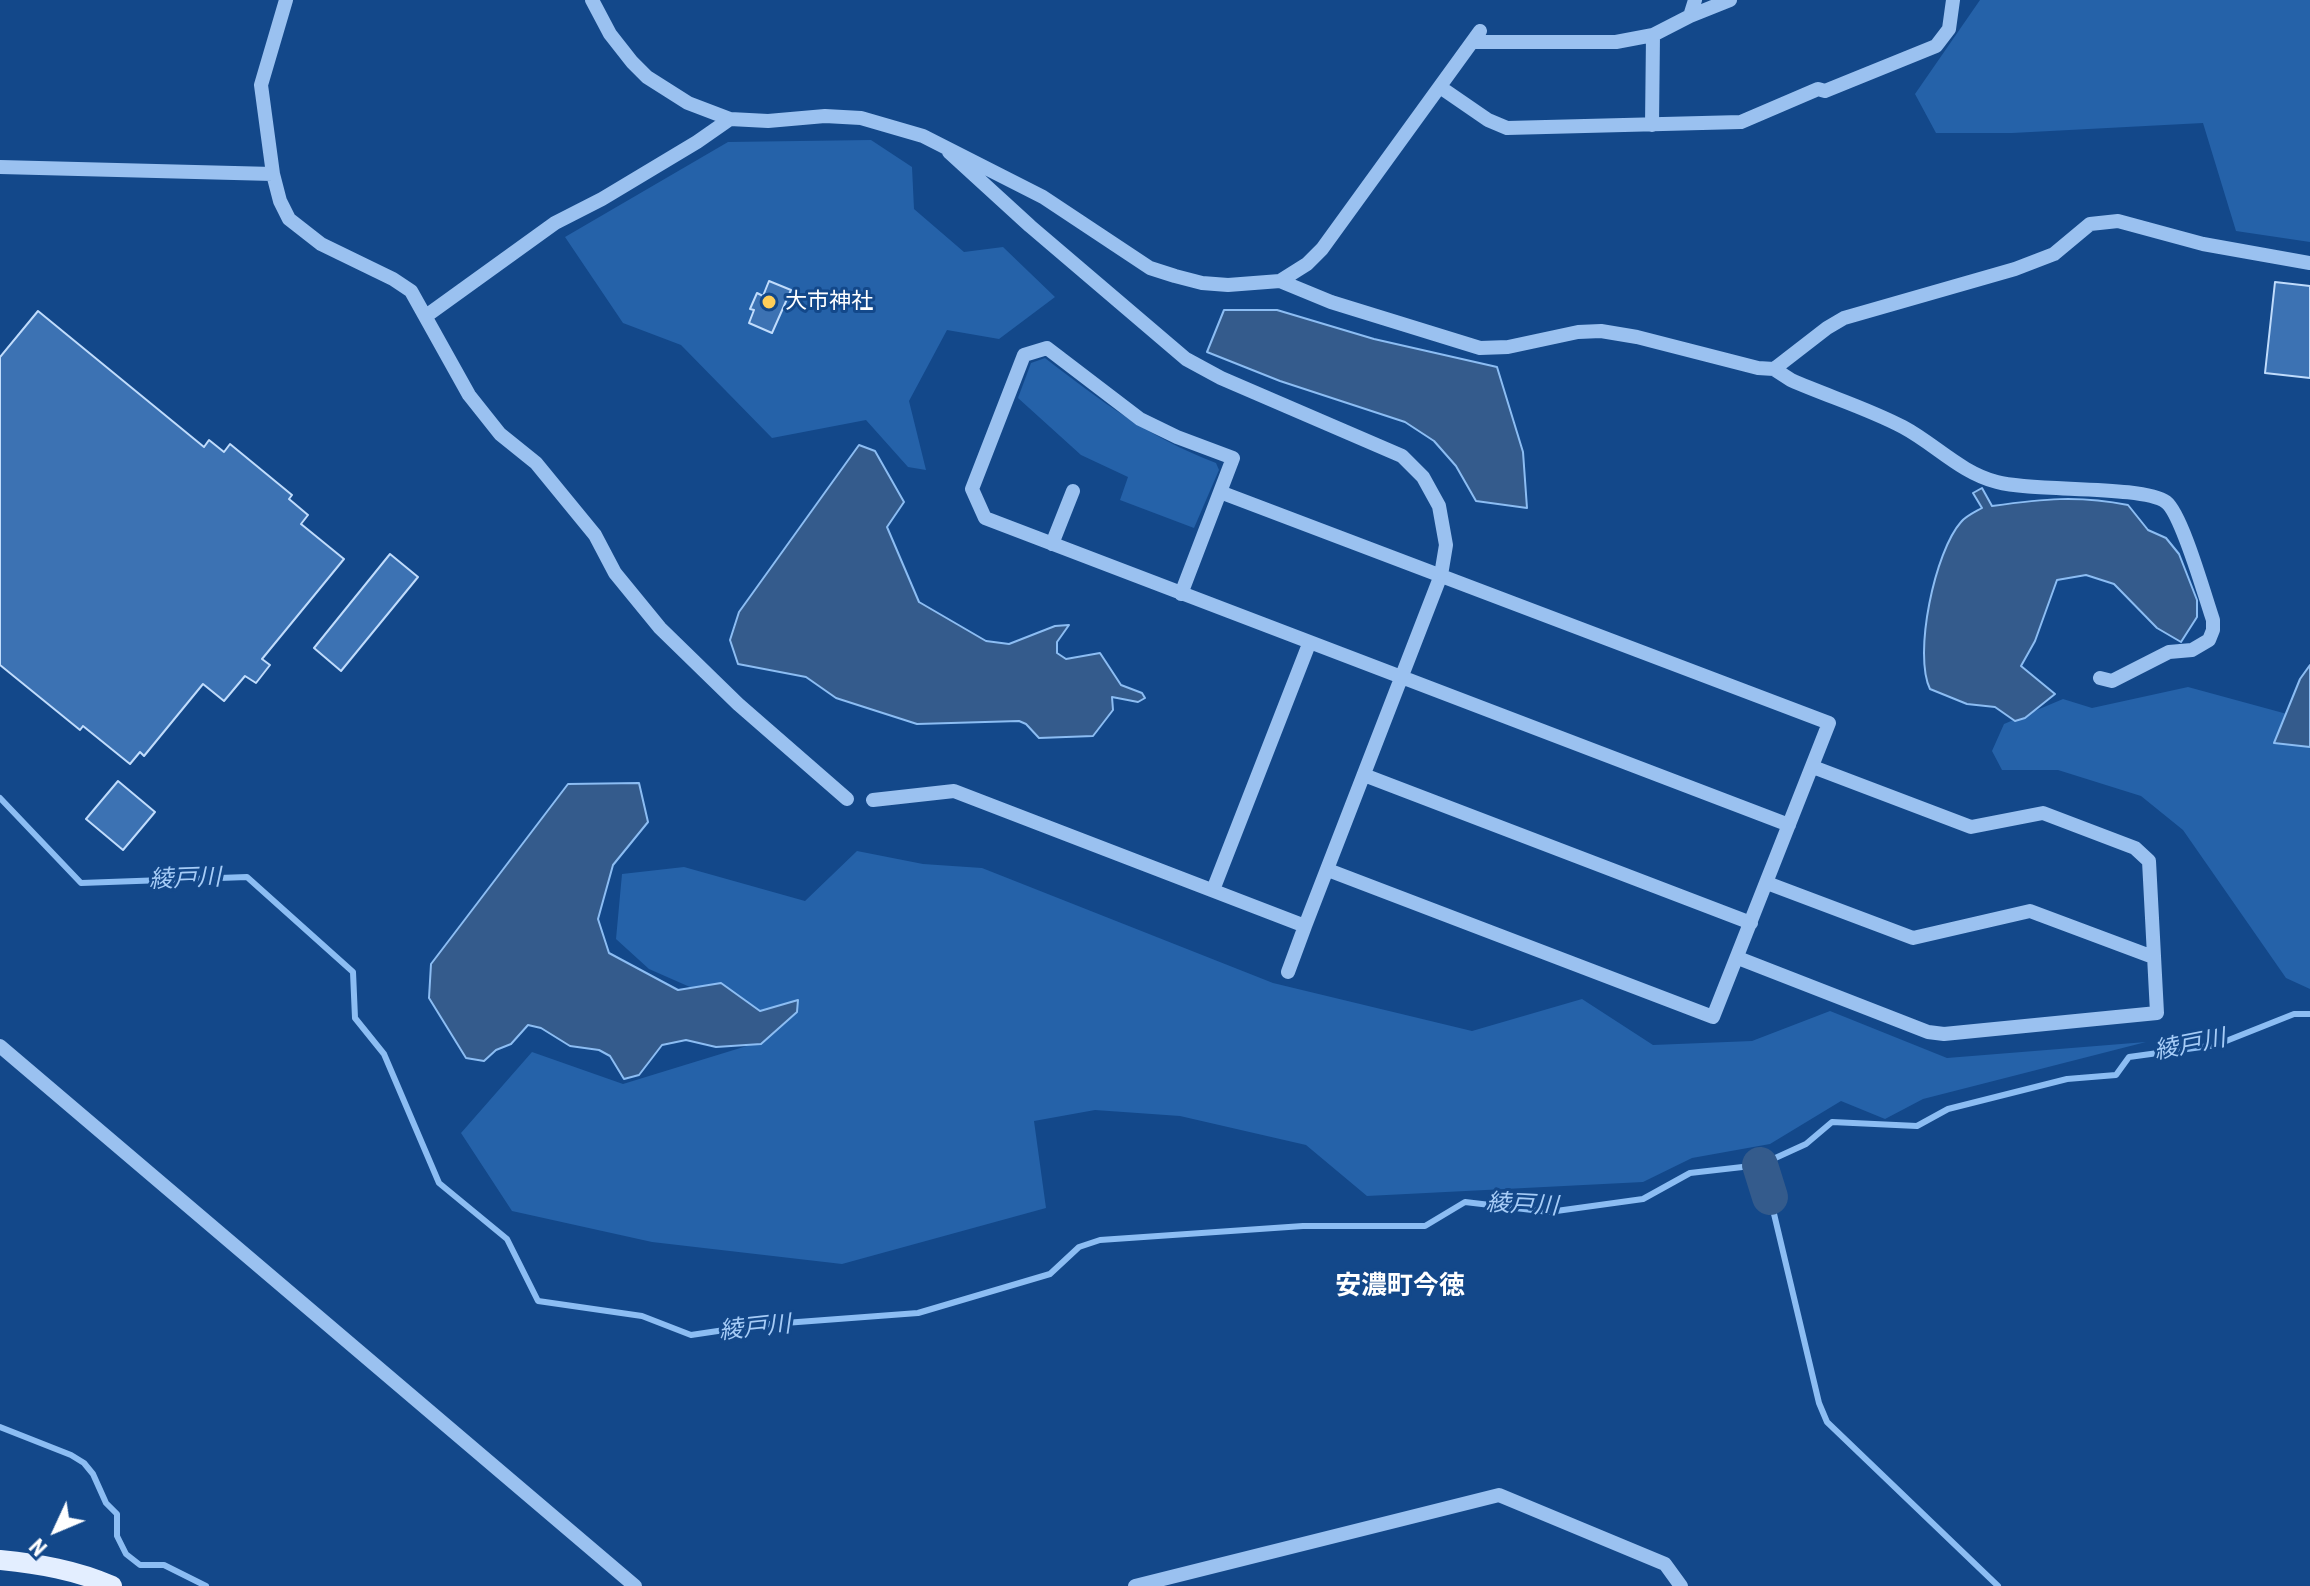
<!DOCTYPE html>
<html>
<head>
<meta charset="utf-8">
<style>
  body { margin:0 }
  #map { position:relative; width:2310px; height:1586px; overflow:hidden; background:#13488a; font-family:"Roboto Condensed",sans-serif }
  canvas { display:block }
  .north { position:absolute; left:16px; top:1490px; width:80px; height:80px; -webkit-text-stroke:6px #13488a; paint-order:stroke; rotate:226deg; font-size:22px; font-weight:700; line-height:32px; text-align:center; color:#fff }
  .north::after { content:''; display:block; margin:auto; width:28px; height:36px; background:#fff; clip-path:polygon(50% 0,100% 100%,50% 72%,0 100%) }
</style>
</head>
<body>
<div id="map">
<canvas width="2310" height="1586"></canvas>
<div class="north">N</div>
</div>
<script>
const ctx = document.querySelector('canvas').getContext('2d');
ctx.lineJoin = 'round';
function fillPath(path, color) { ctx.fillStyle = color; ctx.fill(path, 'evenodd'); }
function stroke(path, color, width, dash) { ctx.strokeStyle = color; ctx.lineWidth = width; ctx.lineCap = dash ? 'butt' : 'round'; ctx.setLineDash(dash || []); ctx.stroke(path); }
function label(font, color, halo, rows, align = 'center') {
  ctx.font = font + ' "Roboto Condensed","Noto Sans JP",sans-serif'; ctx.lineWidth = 6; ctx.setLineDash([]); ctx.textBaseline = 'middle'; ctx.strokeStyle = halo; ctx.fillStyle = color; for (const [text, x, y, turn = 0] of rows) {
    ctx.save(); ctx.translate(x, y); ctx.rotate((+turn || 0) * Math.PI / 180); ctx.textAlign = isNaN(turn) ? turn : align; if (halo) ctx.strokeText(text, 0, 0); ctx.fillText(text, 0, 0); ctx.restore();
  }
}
fillPath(new Path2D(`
  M1980 0H2310V242L2236 231 2203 123 2012 133H1936L1915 94Z
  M871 140 912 167 914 209 964 252 1003 247 1055 297 999 339 947 330 909 401 926 470 908 467 866 420 772 438 681 345 623 323 565 237 728 142Z
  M1045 358C1102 402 1148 437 1216 463L1219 470 1194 528 1120 500 1128 477 1081 455 1018 398 1031 363Z
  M2188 687 2298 717 2310 724V989L2286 978 2183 830 2141 796 2058 770H2002L1992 751 2004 724 2063 699 2092 708Z
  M857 851 923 864 982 868 1273 983 1472 1031 1582 999 1653 1045 1752 1041 1830 1011 1947 1058 2146 1042 1923 1099 1885 1119 1841 1101 1770 1144 1692 1158 1643 1182 1367 1196 1306 1145 1180 1116 1095 1110 1034 1121 1046 1208 842 1264 652 1242 512 1211 461 1133 532 1052 623 1084 750 1045 749 1013 649 969 616 939 622 874 684 867 805 901Z`), '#2562a9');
const water = new Path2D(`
  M1224 310H1277L1374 339 1497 367 1523 452 1527 508 1476 501 1456 466 1434 441 1405 422 1280 381 1207 352Z
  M859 445 875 451 904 502 887 527 919 602 986 641 1009 644 1055 626 1069 625 1057 642V653L1066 659 1100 653 1121 685 1142 693 1145 698 1138 702 1112 697 1113 710 1093 736 1039 738 1026 724 1019 721 917 724 836 698 806 677 738 664 730 640 739 612Z
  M1982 488 1992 506C2043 499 2077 495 2128 505L2148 530 2166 538 2179 554 2197 600V617L2181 642 2157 628 2114 584 2086 575 2057 580 2035 641 2021 666 2055 694 2025 718 2015 721 1995 707 1967 704 1930 689C1913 654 1935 551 1961 522 1966 516 1975 512 1982 508L1973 493Z
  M2310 665V747L2274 743 2300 679Z
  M639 783 648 822 613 865 598 919 609 953 678 990 721 983 760 1011 798 1000 797 1012 761 1044 716 1047 686 1040 662 1045 639 1075 624 1079 610 1056 599 1050 570 1046 541 1028 528 1025 511 1044 496 1050 484 1061 466 1058 429 998 431 964 568 784Z`);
fillPath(water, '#345b8c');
stroke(water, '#8cbdf3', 2);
stroke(new Path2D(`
  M0 798 81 883 247 877 353 972 355 1018 384 1054 439 1183 507 1239 538 1301 642 1316 691 1335 758 1325 918 1313 1050 1274 1079 1247 1100 1240 1303 1226H1425L1465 1202 1549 1212 1643 1199 1690 1173 1760 1165 1806 1144 1832 1122 1917 1126 1948 1109 2067 1079 2116 1075 2129 1057 2216 1045 2294 1014H2310
  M1770 1197 1819 1403 1827 1422 1998 1586
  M0 1427 71 1455 84 1463 93 1474 106 1503 117 1514V1536L126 1554 140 1565H164L206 1586`), '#8cbdf3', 6);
stroke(new Path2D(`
  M1760 1165 1770 1197`), '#345b8c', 36);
const building = new Path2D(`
  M769 281 791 290 772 333 749 323 754 310 750 309 757 293 763 296Z
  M2275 282 2310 286V378L2265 373Z
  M38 311 204 447 209 440 224 452 230 444 292 495 289 499 308 515 301 524 344 559 262 659 270 665 256 683 245 676 224 701 203 684 144 756 140 752 130 764 83 726 80 730 0 665V357Z
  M390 554 418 577 341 671 314 648Z
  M118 781 155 812 123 850 86 819Z`);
fillPath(building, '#3c72b3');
stroke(building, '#c0dcfc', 2);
stroke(new Path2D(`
  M286 0 261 85 273 174 280 201 289 219 321 244 393 279 411 291 469 395 500 434 536 463 595 535 615 573 660 628 738 704 847 799
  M592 0 610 34 632 62 647 77 688 103 730 119 768 121 825 116 861 118 923 136 1043 197 1150 268 1175 276 1202 283 1228 285 1280 281 1307 264 1322 249 1480 31
  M1690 16 1730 0
  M1473 42H1616L1653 35 1690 16 1695 0
  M1440 87 1488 120 1507 128 1741 122 1818 89 1825 91 1936 46 1949 29 1953 0
  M1652 125 1653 35
  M0 167 273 174
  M1280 281 1331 302 1480 348 1508 347 1578 332 1601 331 1637 337 1758 368 1774 369 1791 380C1827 396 1867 408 1903 427 1935 444 1961 473 1997 482 2034 492 2143 485 2166 502 2182 514 2205 597 2213 620V630L2209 640 2192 650 2169 652 2112 681 2100 678
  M426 316 555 223 602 199 697 142 730 119
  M1774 369 1827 328 1844 318 2015 269 2054 254 2090 224 2118 221 2203 244 2310 263
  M1052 544 1073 491
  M1181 594 1220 492
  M1364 775 1751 923
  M873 800 954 791 1305 926 1441 575 1446 545 1439 506 1423 477 1402 456 1221 378 1186 359 1030 226 949 152
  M1328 870 1713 1017 1829 723 1220 492 1233 458 1177 437 1140 419 1047 348 1024 355 972 489 985 518 1789 825
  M1767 883 1913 938 2030 911 2153 957
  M1213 890 1309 644
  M1738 958 1928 1032 1944 1034 2157 1013 2149 861 2135 848 2043 813 1971 827 1813 767
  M1288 972 1305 926
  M0 1046 635 1586
  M1135 1586 1499 1495 1665 1564 1681 1586`), '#9ac1f0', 14);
stroke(new Path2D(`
  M0 1560C39 1564 76 1570 112 1586`), '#e3eeff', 20);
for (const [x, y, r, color] of [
  [769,302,8,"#ffce59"]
]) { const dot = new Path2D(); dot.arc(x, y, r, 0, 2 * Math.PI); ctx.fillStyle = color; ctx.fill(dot); stroke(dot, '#13488a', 3); }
label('22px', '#fff', '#13488a', [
  ["大市神社",785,302]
], 'left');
label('italic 24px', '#a6ccf7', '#13488a', [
  ["綾戸川",185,880,-2],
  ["綾戸川",2190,1046,-11],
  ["綾戸川",1522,1206,3],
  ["綾戸川",755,1329,-6]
]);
label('bold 26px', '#fff', '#13488a', [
  ["安濃町今徳",1400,1287]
]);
</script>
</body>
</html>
